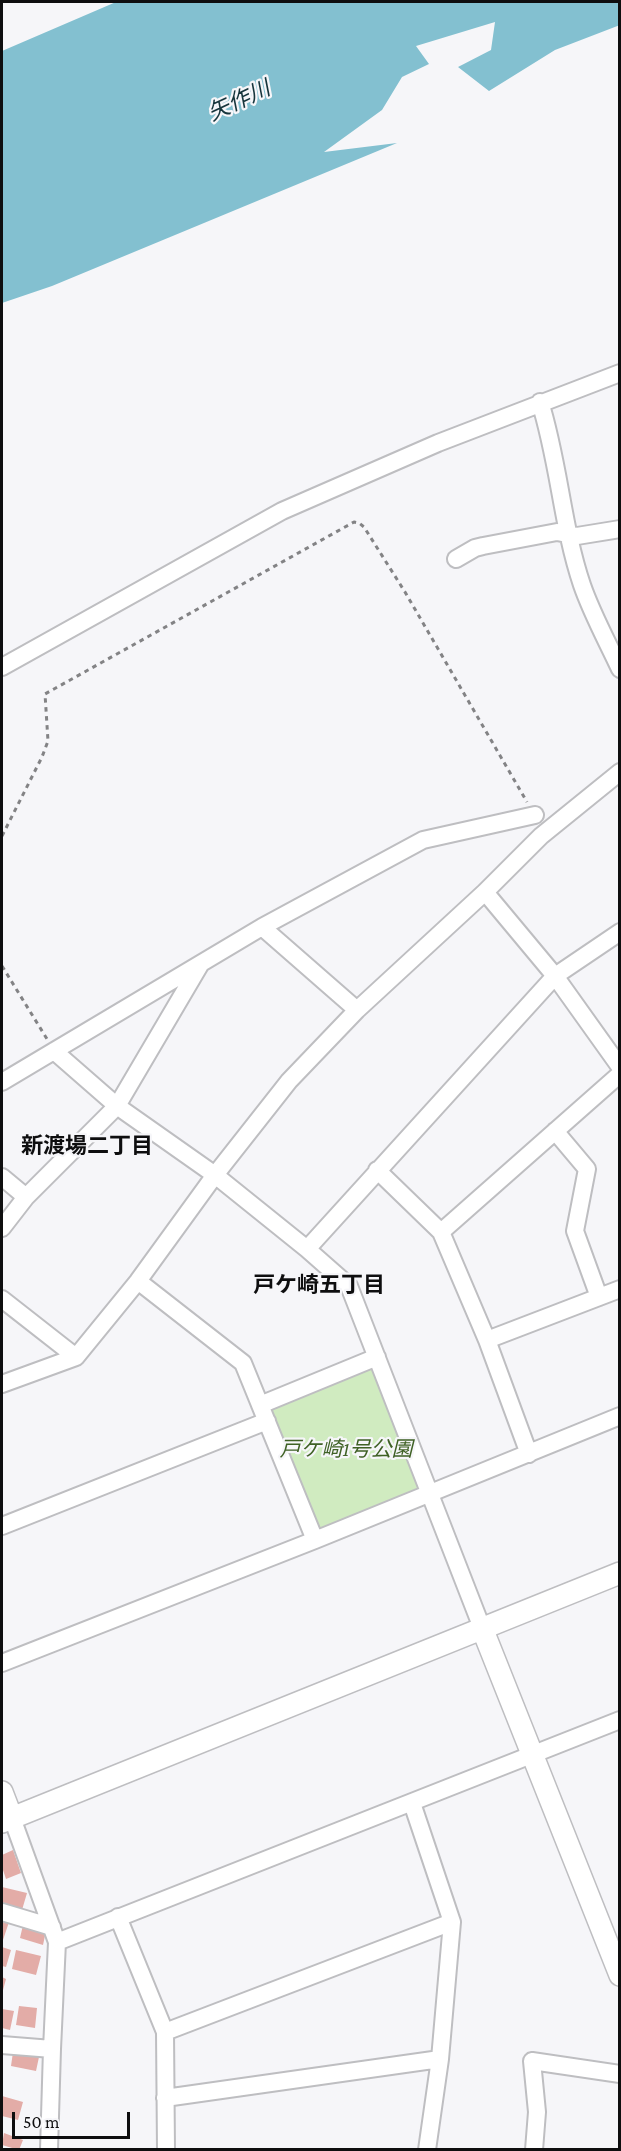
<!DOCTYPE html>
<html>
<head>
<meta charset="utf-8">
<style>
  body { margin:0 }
  #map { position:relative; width:621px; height:2151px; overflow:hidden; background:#f6f6f9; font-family:"Crimson Pro",serif }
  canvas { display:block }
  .frame { position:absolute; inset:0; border:3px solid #0e0e0f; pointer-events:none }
  .scale { position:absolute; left:12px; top:2112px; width:118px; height:27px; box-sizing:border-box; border:3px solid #0e0e0f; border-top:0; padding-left:8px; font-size:18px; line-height:21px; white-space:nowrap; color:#0e0e0f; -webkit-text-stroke:4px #f6f6f9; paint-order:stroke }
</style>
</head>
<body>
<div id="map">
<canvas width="621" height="2151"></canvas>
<div class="frame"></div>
<div class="scale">50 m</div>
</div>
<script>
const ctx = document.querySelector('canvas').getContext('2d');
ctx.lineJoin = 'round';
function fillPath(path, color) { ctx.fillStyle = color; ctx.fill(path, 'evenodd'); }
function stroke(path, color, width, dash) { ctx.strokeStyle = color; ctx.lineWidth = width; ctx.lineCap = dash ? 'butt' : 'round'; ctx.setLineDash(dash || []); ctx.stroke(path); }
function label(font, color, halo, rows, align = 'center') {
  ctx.font = font + ' "Crimson Pro","Noto Sans JP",serif'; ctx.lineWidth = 4.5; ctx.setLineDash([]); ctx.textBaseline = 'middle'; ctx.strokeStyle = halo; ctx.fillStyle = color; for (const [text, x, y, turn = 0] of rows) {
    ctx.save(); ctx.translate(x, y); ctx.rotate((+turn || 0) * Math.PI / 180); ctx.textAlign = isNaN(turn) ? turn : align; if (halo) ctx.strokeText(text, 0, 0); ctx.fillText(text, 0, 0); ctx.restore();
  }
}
fillPath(new Path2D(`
  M373 1367 422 1490 319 1531 270 1410Z`), '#d0ebc0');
fillPath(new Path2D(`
  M116 2H619L620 25 555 50 489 91 458 67 491 50 495 22 416 46 429 64 402 77 382 110 324 152 397 143 52 286 2 303V51Z`), '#83c0d0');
fillPath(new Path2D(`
  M13 1850 21 1873 6 1879 2 1867V1855Z
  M2 1887 27 1893 22 1910 2 1905Z
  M2 1920 9 1922 2 1943Z
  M23 1925 46 1931 43 1945 20 1938Z
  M2 1947 11 1950 6 1967 2 1966Z
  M16 1950 41 1956 36 1975 12 1969Z
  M2 1977 6 1979 2 1994Z
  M19 2006 37 2008 35 2028 16 2025Z
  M2 2009 14 2011 10 2030 2 2028Z
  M13 2052 39 2057 36 2071 11 2066Z
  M2 2096 23 2102 18 2120 2 2116Z
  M4 2133 23 2140 19 2150 2 2145Z`), '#e3aca7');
const minor = new Path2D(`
  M540 402C559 462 562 526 582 585 592 614 607 641 620 669
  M456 559 475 548 483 546 557 532 577 536 620 529
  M2 667 282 511 438 443 620 373
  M485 892 555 976 620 1067
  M262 927 423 840 535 815
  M54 1051 117 1106 215 1175 307 1249 349 1286 482 1628
  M2 1082 262 927 357 1010
  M555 1131 587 1169 575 1231 599 1297
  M377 1170 441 1232 487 1340 529 1454
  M2 1177 26 1197
  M2 1228 26 1197 117 1106 200 965
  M441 1232 620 1074
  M307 1249 555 976 620 932
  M138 1281 243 1363 315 1540
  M2 1299 76 1357
  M487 1340 620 1289
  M2 1384 76 1357 138 1281 215 1175 289 1081 357 1010 485 892 541 836 620 772
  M260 1405 377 1357
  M2 1526 267 1421
  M2 1663 315 1540 620 1416
  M412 1803 452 1922 440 2059 427 2150
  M12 1818 57 1942 52 2049 49 2150
  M2 1912 52 1927
  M118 1917 165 2032 166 2150
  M57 1942 620 1720
  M165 2032 452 1922
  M2 2045 52 2049
  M165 2098 440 2059
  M534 2150 537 2112 532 2061 620 2074`);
const tertiary = new Path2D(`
  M482 1628 620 1975
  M2 1792 12 1818
  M2 1822 620 1573`);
stroke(minor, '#bebec1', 20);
stroke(tertiary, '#bebec1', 24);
stroke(new Path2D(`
  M2 836 42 757 48 741 45 694 354 522 359 523 364 527 405 592 527 802
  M2 966 47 1039`), '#838385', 3, [4.5, 4.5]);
stroke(minor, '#fff', 16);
stroke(tertiary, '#fff', 21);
label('italic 21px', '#3f6125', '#f6f6f9', [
  ["戸ケ崎1号公園",346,1450]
]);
label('italic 22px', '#16353c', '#f6f6f9', [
  ["矢作川",239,101,-25]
]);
label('bold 22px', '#0e0e0f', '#f6f6f9', [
  ["新渡場二丁目",87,1146],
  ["戸ケ崎五丁目",319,1285]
]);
</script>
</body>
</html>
